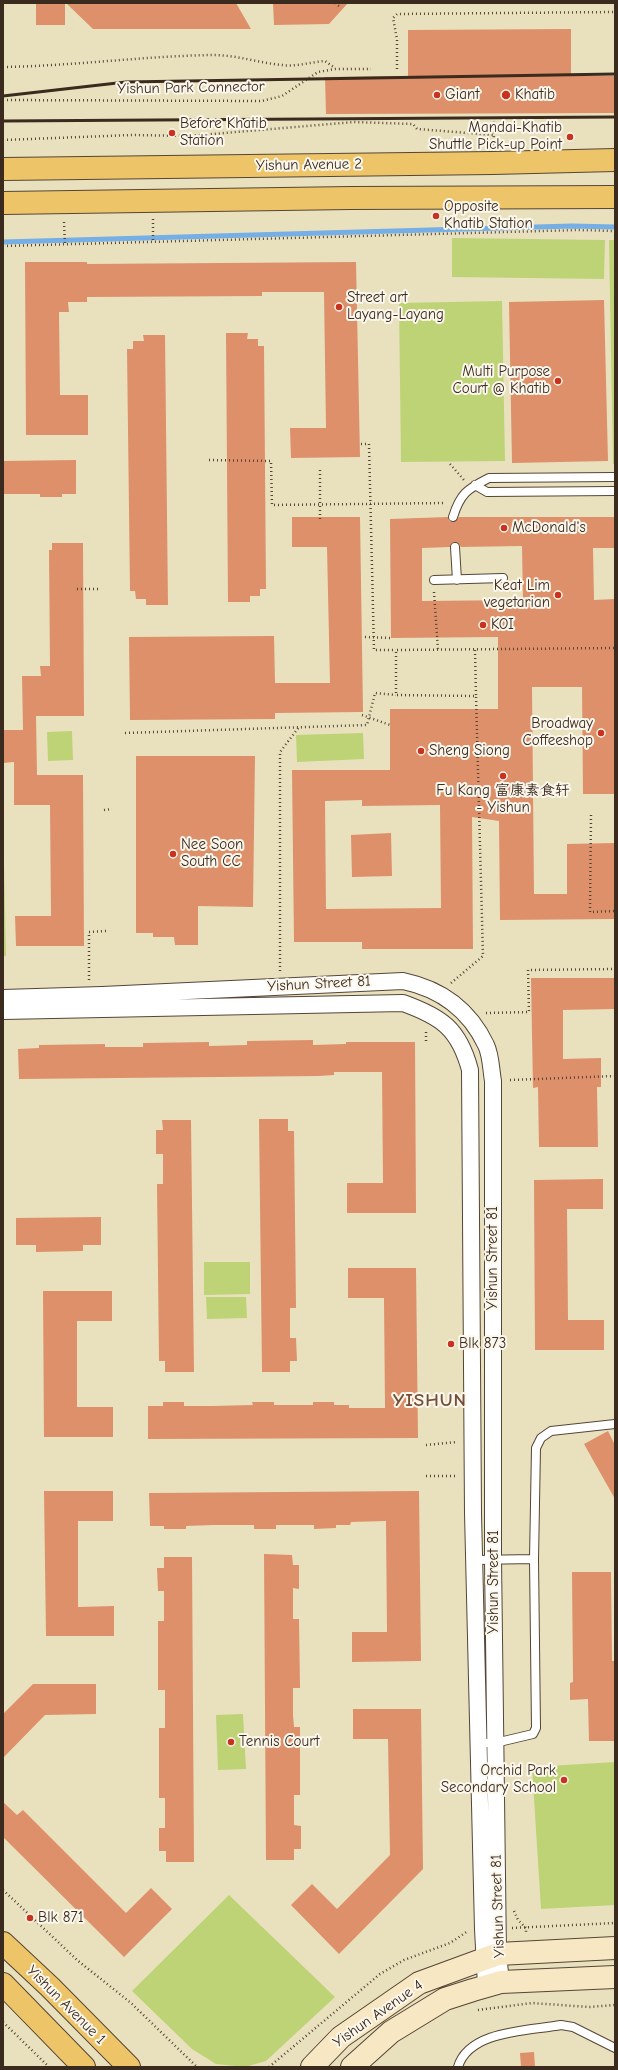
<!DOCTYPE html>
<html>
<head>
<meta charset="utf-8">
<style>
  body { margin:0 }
  #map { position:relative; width:618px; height:2070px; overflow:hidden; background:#e9e1be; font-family:"Comic Neue",sans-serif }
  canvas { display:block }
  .frame { position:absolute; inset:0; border:4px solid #3b2a1e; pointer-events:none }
</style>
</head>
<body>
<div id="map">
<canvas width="618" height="2070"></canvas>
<div class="frame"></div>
</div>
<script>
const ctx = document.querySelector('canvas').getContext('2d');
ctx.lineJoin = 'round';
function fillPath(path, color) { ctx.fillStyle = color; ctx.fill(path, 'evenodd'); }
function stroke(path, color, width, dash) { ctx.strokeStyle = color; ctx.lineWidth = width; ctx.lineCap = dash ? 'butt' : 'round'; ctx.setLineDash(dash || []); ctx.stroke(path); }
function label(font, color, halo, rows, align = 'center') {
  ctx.font = font + ' "Comic Neue","LXGW WenKai TC",sans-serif'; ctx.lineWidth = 4; ctx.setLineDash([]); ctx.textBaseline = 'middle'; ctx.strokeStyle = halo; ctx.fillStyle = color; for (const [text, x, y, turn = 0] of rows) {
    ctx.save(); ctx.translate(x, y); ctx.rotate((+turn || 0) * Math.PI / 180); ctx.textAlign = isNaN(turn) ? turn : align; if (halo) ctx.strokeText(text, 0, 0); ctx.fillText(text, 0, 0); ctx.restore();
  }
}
fillPath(new Path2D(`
  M452 238 605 240 604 279 452 277Z
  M609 240H615V464H613Z
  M502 301 505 461 401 462 399 303Z
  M72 731 73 760 48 761 47 732Z
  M363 733 364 759 297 762 296 735Z
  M3 862H4L6 956H3Z
  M204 1262H250V1294L204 1295Z
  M206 1297H246L247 1318 207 1319Z
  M243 1714 246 1769 218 1770 216 1715Z
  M615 1762V1905L541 1909 532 1767Z
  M229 1895 335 1997 266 2061 245 2067 216 2064 192 2049 132 1991Z`), '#bed376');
stroke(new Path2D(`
  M3 242 572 226 615 227`), '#76aee6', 5);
fillPath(new Path2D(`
  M36 3H65V25H36Z
  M66 3H236L251 29H93Z
  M273 3H348L329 24 274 25Z
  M571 29V76H615V113L326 114 325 77 408 76V30Z
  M25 262H87V264L356 262 360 457 291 458 290 428H326L324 292H262V296L87 297V302H68L69 312H59L60 395H88V435H26Z
  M604 300 608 461 512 463 509 302Z
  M226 333H248L247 339H258V346H264L266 589H260V596H250V602H228Z
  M143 335H165L168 605H146V599H136L135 591H130L127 349H133V341H144Z
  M76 460V494H62V497H40V494H3V461Z
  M292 517H360L363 712 275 713V719L130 720 129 637 274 636 275 683H330L327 547H292Z
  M448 517 449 521 454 522 459 517H615V548H593L594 600 615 599V794H583L582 687H532L534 894H567V844L615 843V919L500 920 499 821 472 817 473 949H362V942H294L292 770H390V709H498V637L391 638 390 519ZM455 542 459 544 461 547 522 546 523 600 422 601V548L450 547 452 543ZM362 800V806L440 805 441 908 326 909 325 801Z
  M52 543H83L84 716H36L37 775H83L84 946H16L15 916H51L50 805H14V762L3 763V730H23L22 676H41L40 666H50L49 550H52Z
  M136 756H255L253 907 198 906V945H175L174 937H153V933H136Z
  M391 833 392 876 352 877 351 835Z
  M531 978H615V1009L563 1010V1059L601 1058V1087H597L598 1147H539L538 1087 533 1088Z
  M313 1040V1045L346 1044V1042H415L416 1213H347V1183H383L382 1072H334V1075L319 1076 19 1079 18 1049 39 1048V1045L105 1044V1047H143V1043L209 1042V1046L247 1045V1041Z
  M259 1119H288V1131H294L296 1308H290V1338H296L297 1361H290V1372H262Z
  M162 1120H191L194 1372H165V1361H159L157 1184H163V1154H156V1130H163Z
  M603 1179V1209H567L568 1320H604V1350H535L534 1180Z
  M101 1217V1245H83V1251L36 1252V1245H16V1218Z
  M348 1268H416L418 1438 148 1439V1406H163V1402H184V1406H212L253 1405 252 1402H274V1405H313V1402H334V1405H349V1408H385L384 1298H348Z
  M43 1291H112V1321H77V1407H113V1437H44Z
  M608 1431 615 1445V1499L584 1444Z
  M44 1491H113V1521H78V1607L114 1606V1636H46Z
  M419 1491 421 1661 352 1662V1632H387L386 1521 351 1522 350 1525H336V1528L314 1529V1525H276V1529H254V1525H213L186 1526V1529H164V1526H150L149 1493Z
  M264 1554 292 1555 293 1565H299V1589L293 1588V1619H299L300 1688H293V1715L294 1727H300V1795H294V1825L301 1826V1849H294V1860H266Z
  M164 1557H192L194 1862H166V1851H159V1828H165V1798H159V1728H165V1690H158V1621H164V1591H158L157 1568H164Z
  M572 1572H611L612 1661H615V1741H589L588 1699 570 1700V1683L573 1682Z
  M33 1684H96V1714L45 1715 3 1758V1714Z
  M353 1709H421L423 1869 339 1954 291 1905 312 1884 337 1909 390 1855 388 1739H353Z
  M3 1802 17 1815 23 1810 126 1913 151 1888 172 1909 124 1957 3 1837Z
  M534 2052 535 2067H521L520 2053Z`), '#dd9069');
const lane = new Path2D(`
  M475 485 487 492 615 491
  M453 517C460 494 467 489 489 478L615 477
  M455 547 457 580
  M434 580 503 578
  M474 1560 534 1559
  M478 1743H495L533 1734 536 1728 534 1559 536 1448 541 1438 551 1431 615 1424
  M458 2067C469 2030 529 2031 561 2025L573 2027 615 2048`);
const street = new Path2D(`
  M3 998 102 995 403 981C441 989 469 1009 486 1045 491 1055 491 1070 493 1081V1559L498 1954 501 1982
  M3 1011 403 1003C442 1017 459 1029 470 1070L473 1513 483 1929 486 1985`);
const secondary = new Path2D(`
  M312 2067 341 2037 419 1983 498 1954 615 1948
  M352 2067 391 2032 445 1999 473 1990 501 1982 615 1977`);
const primary = new Path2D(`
  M3 169 493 163 615 160
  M3 203 351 198 615 197
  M3 1943 50 1987 129 2067
  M3 1984 84 2067`);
stroke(lane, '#554536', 10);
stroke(street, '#554536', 18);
stroke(secondary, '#554536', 24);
stroke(primary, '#554536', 24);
stroke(new Path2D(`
  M335 3 340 7
  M3 67C73 66 143 56 213 55 237 55 259 63 282 65 296 67 311 62 325 61L335 68
  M397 69V39L393 18 397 14 615 12
  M3 100 262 101 282 96 318 72 335 69H371
  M3 140 132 135 189 136 354 122 413 124 417 129 494 135V121
  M493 145 494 135
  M153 219V242
  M64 222 65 245
  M3 246 578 230 615 231
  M363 312H370
  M361 444H369L374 650H396
  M209 460 271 461 272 505 445 503
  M450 464 464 480
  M320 470V519
  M77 589H101
  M434 592 438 650
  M365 637 391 638
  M475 650 476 696 396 695V650L615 648
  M362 715 390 725
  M125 733 367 725 375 693 396 695
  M104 810 112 809
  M591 815 590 912 615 911
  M280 971V752L299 727
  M89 980V932L106 931
  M451 983 483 956 476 696
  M486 1013 529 1012 528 970 615 969
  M426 1041V1032
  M510 1080 615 1076
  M426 1445 457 1442
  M426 1476H456
  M3 1890 77 1960 131 2003 197 2067
  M514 1911 518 1920 526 1928V1934
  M512 1928 615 1923
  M478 2010 532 2003 589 2007 615 2005
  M3 2022 49 2067
  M269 2067 380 1974 404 1960 450 1943 468 1931`), '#554536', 2.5, [1, 3]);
stroke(lane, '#fff', 8);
stroke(street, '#fff', 16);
stroke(secondary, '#f8e7c3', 22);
stroke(primary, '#eec469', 22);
stroke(new Path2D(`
  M3 96 126 82 615 74
  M3 121 615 117`), '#3b2a1e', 3);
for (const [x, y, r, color] of [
  [437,95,4,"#c8321e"],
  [506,95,5,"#c8321e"],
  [172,133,4,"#c8321e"],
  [570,137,4,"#c8321e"],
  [436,216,4,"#c8321e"],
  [339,307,4,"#c8321e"],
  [558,381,4,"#c8321e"],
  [504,528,4,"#c8321e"],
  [558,595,4,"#c8321e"],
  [483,625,4,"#c8321e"],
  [601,733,4,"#c8321e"],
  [421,751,4,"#c8321e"],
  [503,776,4,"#c8321e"],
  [173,854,4,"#c8321e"],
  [451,1344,4,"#c8321e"],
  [231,1742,4,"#c8321e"],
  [564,1780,4,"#c8321e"],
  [30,1918,4,"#c8321e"]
]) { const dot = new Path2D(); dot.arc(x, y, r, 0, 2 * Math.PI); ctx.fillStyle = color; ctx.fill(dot); stroke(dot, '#fbf7ec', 1.5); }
label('15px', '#3b2a1e', '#fbf7ec', [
  ["Yishun Park Connector",191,88,-1],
  ["Yishun Avenue 2",309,165,-1],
  ["Yishun Street 81",319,984,-3],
  ["Yishun Street 81",493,1258,-90],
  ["Yishun Street 81",494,1582,-90],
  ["Yishun Street 81",498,1906,-92],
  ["Yishun Avenue 1",66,2005,45],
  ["Yishun Avenue 4",378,2014,-35]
]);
label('15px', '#3b2a1e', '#fbf7ec', [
  ["Giant",445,95],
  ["Khatib",515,95],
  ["Before Khatib",180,124],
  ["Station",180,141],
  ["Mandai-Khatib",562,128,"right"],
  ["Shuttle Pick-up Point",562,145,"right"],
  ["Opposite",444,207],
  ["Khatib Station",444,224],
  ["Street art",347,298],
  ["Layang-Layang",347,315],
  ["Multi Purpose",550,372,"right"],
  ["Court @ Khatib",550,389,"right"],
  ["McDonald's",512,528],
  ["Keat Lim",550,586,"right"],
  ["vegetarian",550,603,"right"],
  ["KOI",491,625],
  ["Broadway",593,724,"right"],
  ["Coffeeshop",593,741,"right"],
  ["Sheng Siong",429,751],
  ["Fu Kang 富康素食轩",503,791,"center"],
  ["- Yishun",503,808,"center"],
  ["Nee Soon",181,845],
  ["South CC",181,862],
  ["Blk 873",459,1344],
  ["Tennis Court",239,1742],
  ["Orchid Park",556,1771,"right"],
  ["Secondary School",556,1788,"right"],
  ["Blk 871",38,1918]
], 'left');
ctx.letterSpacing = '1px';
label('bold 19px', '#744e38', '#fbf7ec', [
  ["YISHUN",430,1401]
]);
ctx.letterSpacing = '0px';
</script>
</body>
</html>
